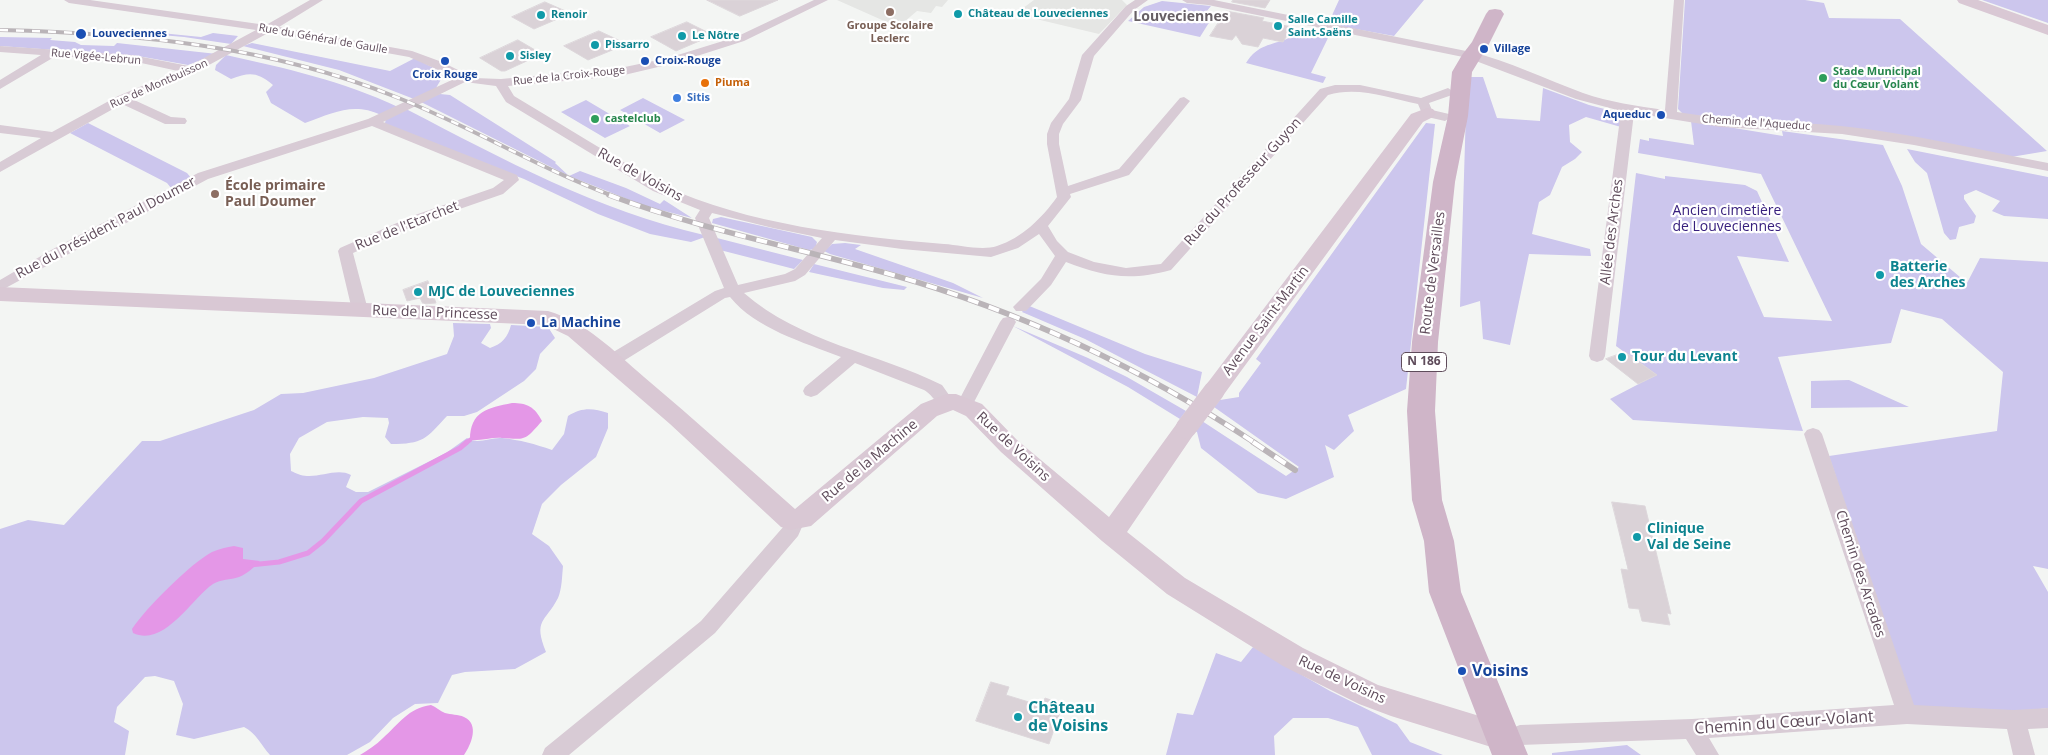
<!DOCTYPE html>
<html>
<head>
<meta charset="utf-8">
<style>
  body { margin:0 }
  canvas { display:block; background:#f3f5f3 }
</style>
</head>
<body>
<canvas width="2048" height="755"></canvas>
<script>
const ctx = document.querySelector('canvas').getContext('2d');
ctx.lineJoin = 'round';
function fillPath(path, color) { ctx.fillStyle = color; ctx.fill(path, 'evenodd'); }
function stroke(path, color, width, dash) { ctx.strokeStyle = color; ctx.lineWidth = width; ctx.lineCap = dash ? 'butt' : 'round'; ctx.setLineDash(dash || []); ctx.stroke(path); }
function label(font, color, halo, rows, align = 'center') {
  ctx.font = font + ' "Open Sans",sans-serif'; ctx.lineWidth = 4.5; ctx.setLineDash([]); ctx.textBaseline = 'middle'; ctx.strokeStyle = halo; ctx.fillStyle = color; for (const [text, x, y, turn = 0] of rows) {
    ctx.save(); ctx.translate(x, y); ctx.rotate((+turn || 0) * Math.PI / 180); ctx.textAlign = isNaN(turn) ? turn : align; if (halo) ctx.strokeText(text, 0, 0); ctx.fillText(text, 0, 0); ctx.restore();
  }
}
fillPath(new Path2D(`
  M837 0H948L942 7 936 6 931 13 917 11 904 22 891 24Z
  M1034 0H1122L1127 5 1099 34 1015 14Z`), '#e5e6e4');
fillPath(new Path2D(`
  M1339 0H1424L1394 36 1328 24Z
  M1685 0H1805L1824 3 1829 18 1900 19 2047 151 2011 157 1921 140 1683 114 1678 109Z
  M1982 0H2048V23Z
  M1162 1 1211 6 1206 12 1215 13 1200 37 1128 21 1144 7Z
  M1292 27 1328 38 1311 73 1326 77 1323 83 1246 63C1258 44 1270 46 1289 38Z
  M131 30 201 37 213 33 238 36 231 44 184 37 127 32Z
  M0 37 52 38 50 40 75 42 81 45 114 46 117 43 217 54 188 65 138 56 0 46Z
  M252 43 390 71 415 58 439 71 443 76 436 88 414 99 339 70 243 46Z
  M226 55C285 68 343 81 398 107L381 115C353 102 333 113 305 123L271 103 266 92 273 85C257 72 250 72 231 79L215 70 216 65Z
  M1467 77H1483L1497 118 1540 121 1543 88 1589 105 1620 113 1621 127 1586 117 1569 125 1570 142 1582 152 1575 159 1562 167 1550 195 1539 202 1532 234 1590 249 1591 256 1529 254 1510 345 1483 339 1480 301 1460 307Z
  M440 94 450 95 556 162 555 163 569 176 580 171 626 188 660 204 664 200 692 218 645 206 569 176 419 101Z
  M643 98 685 120 660 133 620 110Z
  M586 100 630 126 605 138 561 112Z
  M403 110H408C504 160 597 210 704 235L705 237 691 242 650 234 598 214 524 179 389 127 385 123 386 119Z
  M1691 121 1783 136 1782 131 1883 145 1902 186 1921 244 1967 283 1980 258 2048 262V569L2033 566 2048 592V708L2007 713 1912 707 1829 456 1997 431 2003 372 1942 319 1901 309 1891 343 1778 357 1803 431 1633 420 1610 399 1656 375 1616 346 1636 173 1665 179V176L1745 185 1757 191 1789 262 1737 256 1764 317 1832 321 1761 174 1638 153 1640 139 1649 141V138L1694 145Z
  M88 123 187 173 192 179 171 188 167 183 70 133Z
  M1426 123 1435 124 1406 389 1348 415 1354 431 1334 450 1325 445 1334 477 1286 499 1258 493 1201 448 1197 432 1194 431 1202 421 1286 476 1299 467 1214 407 1220 400 1239 397V393L1261 363 1256 359Z
  M1907 149 2048 177V219L2004 216 1992 211 2000 201 1976 190 1964 195V199L1976 216 1974 223 1959 227 1956 239 1950 240 1944 233 1927 173 1915 162Z
  M721 217 812 237 817 242 815 249 809 250 712 223 713 219Z
  M717 238 803 260 794 269 720 250Z
  M845 243 861 245 855 249 953 283 983 298 830 254 824 251 832 244Z
  M814 264 907 287 904 290 883 288 809 272Z
  M1027 305 1145 354 1202 372 1197 397 1085 339 1022 312Z
  M453 323 490 324 491 328 481 343 490 348C502 344 508 337 511 325L548 327 555 338 540 354 536 369 524 381 477 412 464 416H447C426 439 423 444 391 444L385 437 389 423 388 418 363 417 327 422 299 438 290 454 291 471C296 473 301 476 307 476 321 477 338 468 351 475L346 487 356 492H368L446 453 467 438C478 445 490 437 502 438 520 440 535 444 552 450L564 434 568 416C582 407 593 408 608 413V428L596 457 561 485 542 504 532 534 549 546 563 566C562 576 562 589 558 598 545 623 533 619 546 652L515 669 465 672 452 675 438 703 415 704 393 718 370 742 347 755H270C261 745 256 733 244 727L194 739 176 735 183 704 174 681 155 676 145 677 117 707 114 722 129 731 125 755H0V529L28 520 64 525 142 441H160L254 410 281 394 303 393 374 378 447 354 454 336Z
  M1013 326 1088 358 1127 377 1186 411 1180 419 1128 387Z
  M1849 380 1909 407 1811 408V381Z
  M1253 647 1330 691 1397 724 1410 742 1443 755H1372L1358 727 1328 718H1293L1274 736 1275 755H1166L1177 713 1193 715 1216 653 1241 662Z
  M1627 745 1641 755H1552V753Z`), '#ccc6ed');
fillPath(new Path2D(`
  M512 403C527 403 535 407 542 421 525 440 527 440 502 438 493 437 481 441 470 440 470 411 488 408 512 403Z
  M234 546 243 548V559L260 561C254 567 247 574 239 577 230 580 221 579 213 584 192 598 164 648 133 633L132 629C145 609 191 563 212 552 219 549 227 547 234 546Z
  M431 705C436 707 440 711 445 713 451 715 458 714 464 717 480 724 471 745 464 755H360C368 750 376 745 383 738 399 724 408 708 431 705Z`), '#e497e7');
stroke(new Path2D(`
  M466 443 470 440`), '#e497e7', 4.5);
stroke(new Path2D(`
  M250 565 279 562 308 553 323 541 361 501 460 448 467 442`), '#e497e7', 5);
const building = new Path2D(`
  M707 0H778L740 16Z
  M1233 0H1270L1265 8 1232 2Z
  M545 2 570 13 569 14 534 29 512 17Z
  M1226 11 1264 18 1262 21 1292 27 1283 42 1263 38 1258 47 1242 44 1236 35 1232 40 1210 36Z
  M687 22 711 34V36L676 51 651 37Z
  M599 31 627 44 588 60 564 46Z
  M518 40 542 54 505 71H501L480 58Z
  M428 281 436 303 423 304 420 298 407 301 403 290Z
  M1625 352 1657 375 1638 384 1606 359Z
  M1612 502 1645 506 1671 614 1667 613 1670 625 1642 621 1639 609 1629 608 1621 569 1628 570Z
  M991 682 1009 687 1006 695 1042 706 1045 698 1063 704 1049 744 976 721Z`);
fillPath(building, '#dad2d7');
stroke(building, '#ddd7db', 1);
fillPath(new Path2D(`
  M64 0H90L266 25 310 0H323L279 27 412 51 442 62 474 78 501 79 620 68 668 58 736 37 814 0H828L744 41 675 63 620 76 508 86 514 96C548 116 581 137 615 157 631 166 647 178 664 186 746 224 854 237 944 244 960 245 982 251 997 246 1022 238 1042 218 1057 197L1047 144V134L1051 123 1069 99 1082 55 1126 6 1135 0H1148L1134 10 1094 56 1081 100 1063 124 1059 134V144L1068 186 1119 169 1180 98 1184 97 1190 101 1129 175 1070 194 1071 197 1048 226 1057 241 1068 252 1094 262 1126 268 1161 264 1320 89 1335 85H1360L1421 98 1448 88 1454 92 1452 95 1429 103 1432 110 1449 114 1451 117 1445 121 1423 116 1418 104C1389 98 1358 86 1328 95L1171 270C1131 281 1104 277 1066 262L1051 285 1026 311H1016L1013 307 1041 279 1055 256 1039 234 1018 248 991 257 902 249 835 240 805 275 795 281 744 293C800 342 877 353 942 385L954 402 952 406C938 411 935 396 924 390L855 363 817 395 811 397 805 395 803 391 805 387 841 357C803 342 756 329 730 297L725 298 617 365 611 367 605 365 603 361 605 357 715 291 724 288 695 218 700 210 653 191 506 102 496 86 465 82 383 122 517 175 519 180 503 194 425 221 353 253 368 310 365 314H355L352 310 338 251 340 248 415 215 493 188 504 180 372 126 208 179 0 291V280L53 249 198 173 368 119 456 78 409 57 270 32 196 72 132 99 171 117 185 118 187 121 185 124H165L122 104 0 172V162L41 138 0 133V125L52 132 118 96 178 71 132 61 56 56 0 89V80L41 55 0 52V46L132 55 189 66 256 30 69 3ZM712 213 773 228 822 238 795 269 785 274 738 285 709 218Z
  M1182 0H1214L1471 52C1509 61 1545 79 1583 93 1609 102 1637 106 1665 110L1674 0H1684L1677 112C1732 121 1786 121 1841 126 1910 133 1980 150 2048 163V171L1914 145 1842 134 1720 127 1634 113 1605 356 1603 360 1597 362 1591 360 1589 356 1621 111 1576 99 1468 58 1208 5 1187 3Z
  M1008 317 1013 318 1016 322 973 404 971 408 965 410 959 408 957 404 1000 322 1003 318Z
  M1813 428 1819 430 1822 434 1914 705 2014 710 2048 708V728L2028 729 2035 755H2013L2007 729 1907 724 1709 738 1719 755H1696L1686 739 1520 745 1512 742 1509 735 1512 728 1520 725 1692 719 1894 705 1804 434 1807 430Z
  M796 513 802 515 805 520 798 536 715 633 569 755H542L545 748 701 621 784 526 790 515Z`), '#d8cbd5');
fillPath(new Path2D(`
  M1957 0H1978L2048 25V35L1959 3Z
  M1427 108 1433 109 1436 113 1433 117 1423 122 1222 397 1214 399 1206 397 1203 391 1206 385 1411 114Z
  M0 287 548 311C586 322 614 351 644 377 695 420 745 465 795 509L921 404 946 394H956L982 404 1017 440 1109 517 1178 422 1186 419 1194 422 1198 428 1127 532 1185 578 1303 648 1378 685 1512 726 1516 736 1512 746 1501 750 1391 716 1359 704 1283 666 1167 594 1102 541 1001 452 966 416 953 410 937 416 811 526 790 530 781 527 670 424 568 336 545 325 0 301Z`), '#d9c8d4');
fillPath(new Path2D(`
  M1495 9 1501 10 1504 14 1489 44 1472 72 1468 116 1455 182 1438 342 1435 411 1442 500 1454 541 1461 592 1528 755H1492L1429 592 1424 541 1412 500 1407 411 1412 342 1433 182 1448 116 1452 72 1462 55 1472 42 1486 14 1489 10Z`), '#cfb5c8');
const railFar2 = new Path2D(`
  M0 30C135 33 270 46 396 97 470 126 538 168 613 196`);
const railFar1 = new Path2D(`
  M609 195C702 230 799 248 893 275 1022 312 1143 369 1255 443`);
const rail = new Path2D(`
  M1253 442 1295 470`);
stroke(railFar2, '#bab4b8', 4);
stroke(railFar1, '#bab4b8', 5.5);
stroke(rail, '#bab4b8', 6);
stroke(railFar2, '#fff', 2.5, [8]);
stroke(railFar1, '#fff', 4, [11]);
stroke(rail, '#fff', 4.5, [13]);
stroke(new Path2D(`
  M1186 428 1214 391`), '#d9c8d4', 21);
for (const [x, y, r, color] of [
  [890,12,5,"#8d6e63"],
  [958,14,5,"#0f9aa8"],
  [541,15,5,"#0f9aa8"],
  [1278,26,5,"#0f9aa8"],
  [81,34,6,"#1a4fb4"],
  [682,36,5,"#0f9aa8"],
  [595,45,5,"#0f9aa8"],
  [1484,49,5,"#1a4fb4"],
  [510,56,5,"#0f9aa8"],
  [445,61,5,"#1a4fb4"],
  [645,61,5,"#1a4fb4"],
  [1823,78,5,"#2e9e5b"],
  [705,83,5,"#e8710a"],
  [677,98,5,"#3f7fe0"],
  [1661,115,5,"#1a4fb4"],
  [595,119,5,"#2e9e5b"],
  [215,194,5,"#8d6e63"],
  [1880,275,5,"#0f9aa8"],
  [418,292,5,"#0f9aa8"],
  [531,323,5,"#1a4fb4"],
  [1622,357,5,"#0f9aa8"],
  [1637,537,5,"#0f9aa8"],
  [1462,671,5,"#1a4fb4"],
  [1018,717,5,"#0f9aa8"]
]) { const dot = new Path2D(); dot.arc(x, y, r, 0, 2 * Math.PI); ctx.fillStyle = color; ctx.fill(dot); stroke(dot, '#fff', 2); }
label('bold 11px', '#0d838f', '#fff', [
  ["Château de Louveciennes",968,14],
  ["Renoir",551,15],
  ["Salle Camille",1288,20],
  ["Saint-Saëns",1288,33],
  ["Le Nôtre",692,36],
  ["Pissarro",605,45],
  ["Sisley",520,56]
], 'left');
label('bold 11px', '#785e54', '#fff', [
  ["Groupe Scolaire",890,26],
  ["Leclerc",890,39]
]);
label('bold 11px', '#164399', '#fff', [
  ["Louveciennes",92,34],
  ["Village",1494,49],
  ["Croix-Rouge",655,61],
  ["Croix Rouge",445,75,"center"],
  ["Aqueduc",1651,115,"right"]
], 'left');
label('11px', '#5f4c5b', '#fff', [
  ["Rue du Général de Gaulle",323,39,10],
  ["Rue Vigée-Lebrun",96,57,5],
  ["Rue de la Croix-Rouge",569,76,-6],
  ["Rue de Montbuisson",159,84,-24],
  ["Chemin de l'Aqueduc",1756,123,4]
]);
label('bold 11px', '#27864d', '#fff', [
  ["Stade Municipal",1833,72],
  ["du Cœur Volant",1833,85],
  ["castelclub",605,119]
], 'left');
label('bold 11px', '#c56008', '#fff', [
  ["Piuma",715,83]
], 'left');
label('bold 11px', '#366cbe', '#fff', [
  ["Sitis",687,98]
], 'left');
for (const [x, y, w] of [
  [1424,362,45]
]) { const box = new Path2D(); box.roundRect(x - w / 2, y - 9.5, w, 19, 4); ctx.fillStyle = '#fff'; ctx.fill(box); stroke(box, '#5f4c5b', 1); }
label('bold 12px', '#5f4c5b', null, [
  ["N 186",1424,362]
]);
label('bold 14px', '#676065', '#fff', [
  ["Louveciennes",1181,17]
]);
label('14px', '#5f4c5b', '#fff', [
  ["Rue de Voisins",640,175,29],
  ["Rue du Professeur Guyon",1243,182,-48],
  ["Rue de l'Etarchet",407,226,-22],
  ["Rue du Président Paul Doumer",106,228,-28],
  ["Allée des Arches",1612,232,-83],
  ["Route de Versailles",1433,273,-83],
  ["Rue de la Princesse",435,313,2],
  ["Avenue Saint-Martin",1266,321,-53],
  ["Rue de Voisins",1013,447,43],
  ["Rue de la Machine",870,461,-40],
  ["Chemin des Arcades",1860,574,72],
  ["Rue de Voisins",1342,680,25]
]);
label('bold 14px', '#785e54', '#fff', [
  ["École primaire",225,186],
  ["Paul Doumer",225,202]
], 'left');
label('14px', '#38207d', '#fff', [
  ["Ancien cimetière",1727,211],
  ["de Louveciennes",1727,227]
]);
label('bold 14px', '#0d838f', '#fff', [
  ["Batterie",1890,267],
  ["des Arches",1890,283],
  ["MJC de Louveciennes",428,292],
  ["Tour du Levant",1632,357],
  ["Clinique",1647,529],
  ["Val de Seine",1647,545]
], 'left');
label('bold 14px', '#164399', '#fff', [
  ["La Machine",541,323]
], 'left');
label('bold 16px', '#164399', '#fff', [
  ["Voisins",1472,671]
], 'left');
label('bold 16px', '#0d838f', '#fff', [
  ["Château",1028,708],
  ["de Voisins",1028,726]
], 'left');
label('16px', '#5f4c5b', '#fff', [
  ["Chemin du Cœur-Volant",1784,723,-4]
]);
</script>
</body>
</html>
